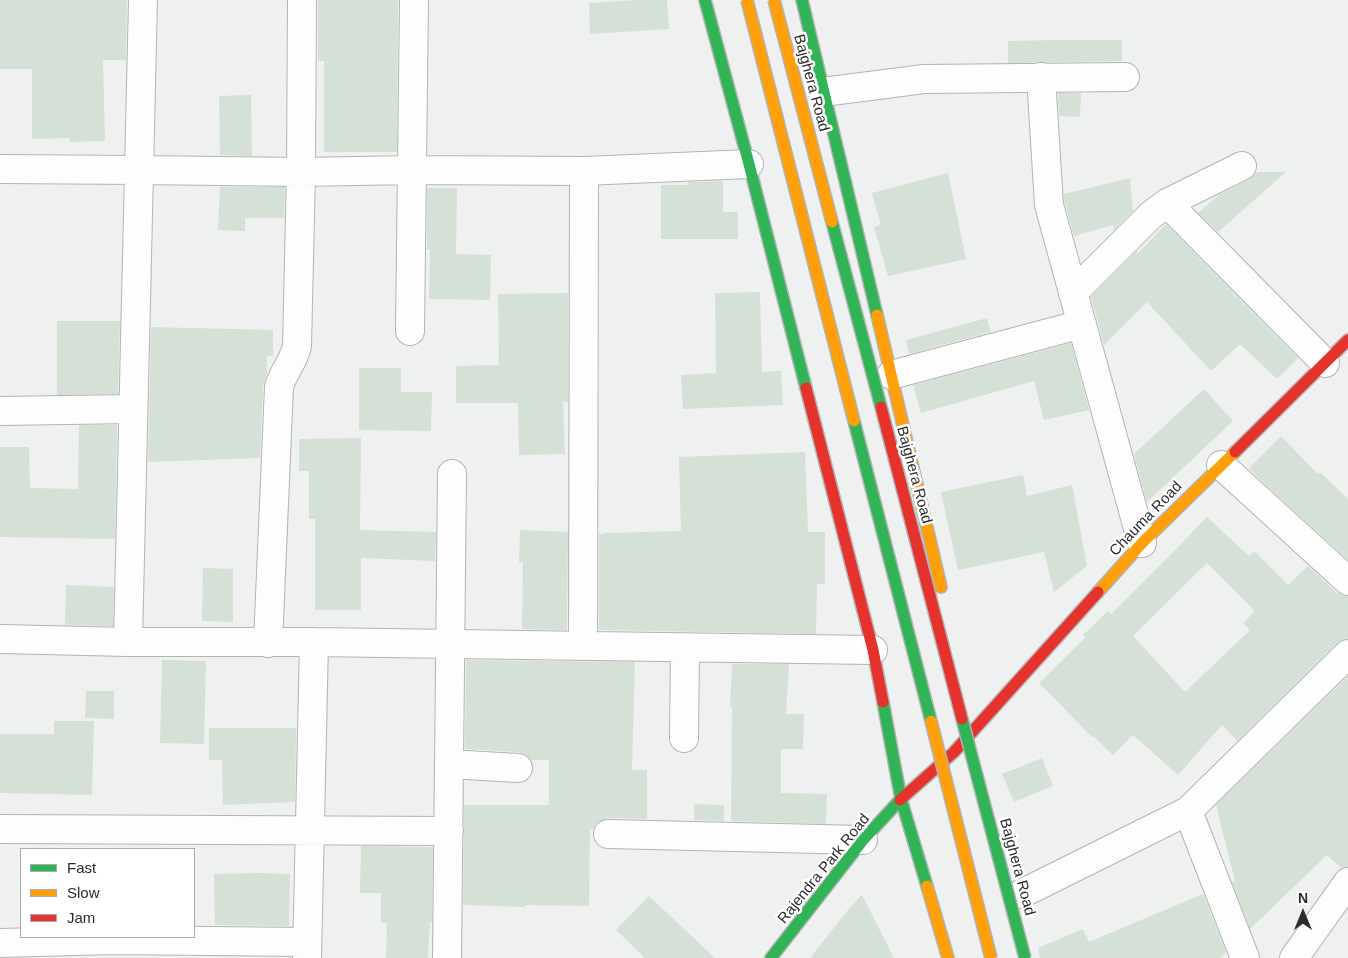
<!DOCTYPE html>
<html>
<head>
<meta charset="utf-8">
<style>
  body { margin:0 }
  #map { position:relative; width:1348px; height:958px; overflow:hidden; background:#eff1f0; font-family:Arial,sans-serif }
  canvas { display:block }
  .legend { position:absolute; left:20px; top:848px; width:175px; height:90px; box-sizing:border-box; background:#fff; border:1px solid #aaabaa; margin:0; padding:6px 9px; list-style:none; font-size:15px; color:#2b2c2b }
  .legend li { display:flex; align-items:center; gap:10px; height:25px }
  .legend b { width:25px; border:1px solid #aaabaa }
  .north { position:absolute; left:1278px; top:888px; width:50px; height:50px; -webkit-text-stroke:4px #fff; paint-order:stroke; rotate:0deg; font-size:14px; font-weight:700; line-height:20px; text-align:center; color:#2b2c2b }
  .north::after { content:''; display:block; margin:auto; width:18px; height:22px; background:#2b2c2b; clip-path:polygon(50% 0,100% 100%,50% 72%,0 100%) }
</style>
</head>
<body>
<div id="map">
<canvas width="1348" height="958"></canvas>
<ul class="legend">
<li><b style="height:6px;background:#30b455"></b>Fast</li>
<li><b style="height:6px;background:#ff9f0a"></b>Slow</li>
<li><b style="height:6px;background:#e5322d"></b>Jam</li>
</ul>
<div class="north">N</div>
</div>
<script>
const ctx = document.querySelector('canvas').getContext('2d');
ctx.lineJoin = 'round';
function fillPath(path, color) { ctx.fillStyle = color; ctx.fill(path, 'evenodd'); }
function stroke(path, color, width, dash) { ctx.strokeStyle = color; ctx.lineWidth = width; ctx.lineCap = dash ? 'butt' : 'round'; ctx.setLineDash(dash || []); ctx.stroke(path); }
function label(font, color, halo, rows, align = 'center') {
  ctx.font = font + ' Arial,sans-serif'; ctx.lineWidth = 5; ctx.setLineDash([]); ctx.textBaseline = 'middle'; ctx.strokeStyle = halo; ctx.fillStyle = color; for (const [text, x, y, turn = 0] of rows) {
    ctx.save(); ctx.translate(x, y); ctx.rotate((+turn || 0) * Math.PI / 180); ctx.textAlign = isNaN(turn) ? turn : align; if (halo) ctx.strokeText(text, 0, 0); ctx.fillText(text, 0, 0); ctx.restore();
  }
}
fillPath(new Path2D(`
  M0 0H127L126 60H103L105 141 70 142V138L32 139V69H0Z
  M318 0H398L397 152H324V61H318Z
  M639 0H667L669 29 590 34 589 3Z
  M1056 40H1122V61L1008 63V41Z
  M1058 93H1081L1080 117 1059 116Z
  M251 95 252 156 220 155 219 96Z
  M1256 172H1286L1218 232 1198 213 1219 195 1249 180Z
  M948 173 966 259 888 276 874 227 881 225 872 193Z
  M1130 178 1133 211 1114 230 1113 225 1074 236 1064 200V194Z
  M723 181V212H738V239H661V185H688V182Z
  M220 187H285L284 218H245V231L218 230Z
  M427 188H457L456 254 491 255 490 300 429 299 430 249H427Z
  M1166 224 1298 358 1277 379 1240 344 1211 371 1147 302 1104 345 1091 297 1137 251V254Z
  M760 292 762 372 781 371 783 405 683 409 681 375 716 373 715 293Z
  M568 293V402H563L565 454 519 455 518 403H456V366L499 365 498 294Z
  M987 318 991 332 909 354 906 340Z
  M57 321H120L118 394 57 395Z
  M151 327 273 330V356H267V373L263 386 260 458 148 462Z
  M1071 343 1089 410 1044 420 1034 381 921 413 913 385Z
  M359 368H401V392H432L431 431 359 430Z
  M1204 389 1233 421 1147 502 1134 454Z
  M79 425H117L115 539 0 537V447H29L30 488 78 489Z
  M1281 436 1318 474 1320 472 1348 499V560L1268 487 1249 468Z
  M361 438 360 530 436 532 435 561 361 558V610H315V519H309V471H299V439Z
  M805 452 808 532H825V584H817L816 634 599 630V534H604V533L681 531 679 457Z
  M1023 475 1027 496 1072 485 1087 566 1054 592 1044 552 958 570 941 492Z
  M1207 517 1249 556 1254 551 1288 585 1308 566 1337 593 1344 596H1348V639H1344L1337 643 1237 741 1222 725 1178 775 1133 735 1113 755 1093 736 1092 737 1039 683 1085 638 1083 635 1108 611 1111 614 1179 546ZM1207 563 1255 611 1243 623 1250 630 1185 692 1133 636Z
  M520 530 568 532 567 630 522 629 523 562H519Z
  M203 568 233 569V622L202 621Z
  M66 585 114 587 113 626 65 625Z
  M162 660 206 661 204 744 160 743Z
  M466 660 635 662 632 770H647V819L608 818 600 821 595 825 594 829H590L589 906 525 905V907L463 905 464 805H549V760H531L526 755 519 752 465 749Z
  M732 664H789L786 714H804L803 749H781V793L827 794 826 824 731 821 732 707H730Z
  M1348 676V867L1341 868 1327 855 1250 929 1232 882 1235 881 1216 805Z
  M86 691H114V719L85 718Z
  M54 721H94L92 795 0 793V734H54Z
  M209 728H296L295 802 223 805 222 760H209Z
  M1042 758 1053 786 1014 802 1002 774Z
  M694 804 724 805V821L694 820Z
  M361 846 433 847 432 922H430L428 958H386L387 923H381V893H360Z
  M259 873 290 874 289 926 215 925 214 874Z
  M1203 894 1226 952 1220 958H1040L1038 948 1083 929 1089 942Z
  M862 895 894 958H810L848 910Z
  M649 896 715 958H645L616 930Z`), '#d5e0d7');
const street = new Path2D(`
  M1041 77 1049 205 1142 543
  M823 92 924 79 1125 77
  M0 169 139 170 301 172 412 170 584 171 749 164
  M1167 203 1325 363
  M1073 293 1151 215 1167 203 1242 166
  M410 331 414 0
  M891 375 1082 324
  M0 411 133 409
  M1221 465 1348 581
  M0 639 128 642H314L873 650
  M128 642 143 0
  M268 643 279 387C283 372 294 361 297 346L301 172 302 0
  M583 646 584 171
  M684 738 685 648
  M449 764 518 768
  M1188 811 1245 958
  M0 829 449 831
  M608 834 863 840
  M1021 894 1188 811 1348 654
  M0 943 112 940 307 942
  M307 958 314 642
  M447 958 452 474
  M1294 958 1348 882`);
const fast = new Path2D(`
  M705 0 749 164 806 388
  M802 0 877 315
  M883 702 901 799 927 886
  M771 958 863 840 900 800`);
const slow = new Path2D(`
  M877 315 941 587
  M1098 592 1142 543 1235 452
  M927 886 948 958`);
const jam = new Path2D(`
  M806 388 873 650 883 702
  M1235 452 1348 340
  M900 800 954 752 1098 592`);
stroke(street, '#b2b4b3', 30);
stroke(fast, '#b2b4b3', 14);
stroke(slow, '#b2b4b3', 14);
stroke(jam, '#b2b4b3', 14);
stroke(street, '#fdfdfd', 28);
stroke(fast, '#30b455', 11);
stroke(slow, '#ff9f0a', 11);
stroke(jam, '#e5322d', 11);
const fastBridge = new Path2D(`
  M832 222 881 407
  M854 421 931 721
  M962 719 1025 958`);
const slowBridge = new Path2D(`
  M747 0 854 421
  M774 0 832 222
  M931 721 991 958`);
const jamBridge = new Path2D(`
  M881 407 962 719`);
stroke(fastBridge, '#b2b4b3', 14, []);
stroke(slowBridge, '#b2b4b3', 14, []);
stroke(jamBridge, '#b2b4b3', 14, []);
stroke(fastBridge, '#30b455', 11);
stroke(slowBridge, '#ff9f0a', 11);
stroke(jamBridge, '#e5322d', 11);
label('15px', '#2b2c2b', '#fff', [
  ["Bajghera Road",811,83,75],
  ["Bajghera Road",914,475,75],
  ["Chauma Road",1146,519,-46],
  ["Bajghera Road",1017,867,75],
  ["Rajendra Park Road",824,869,-51]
]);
</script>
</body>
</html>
